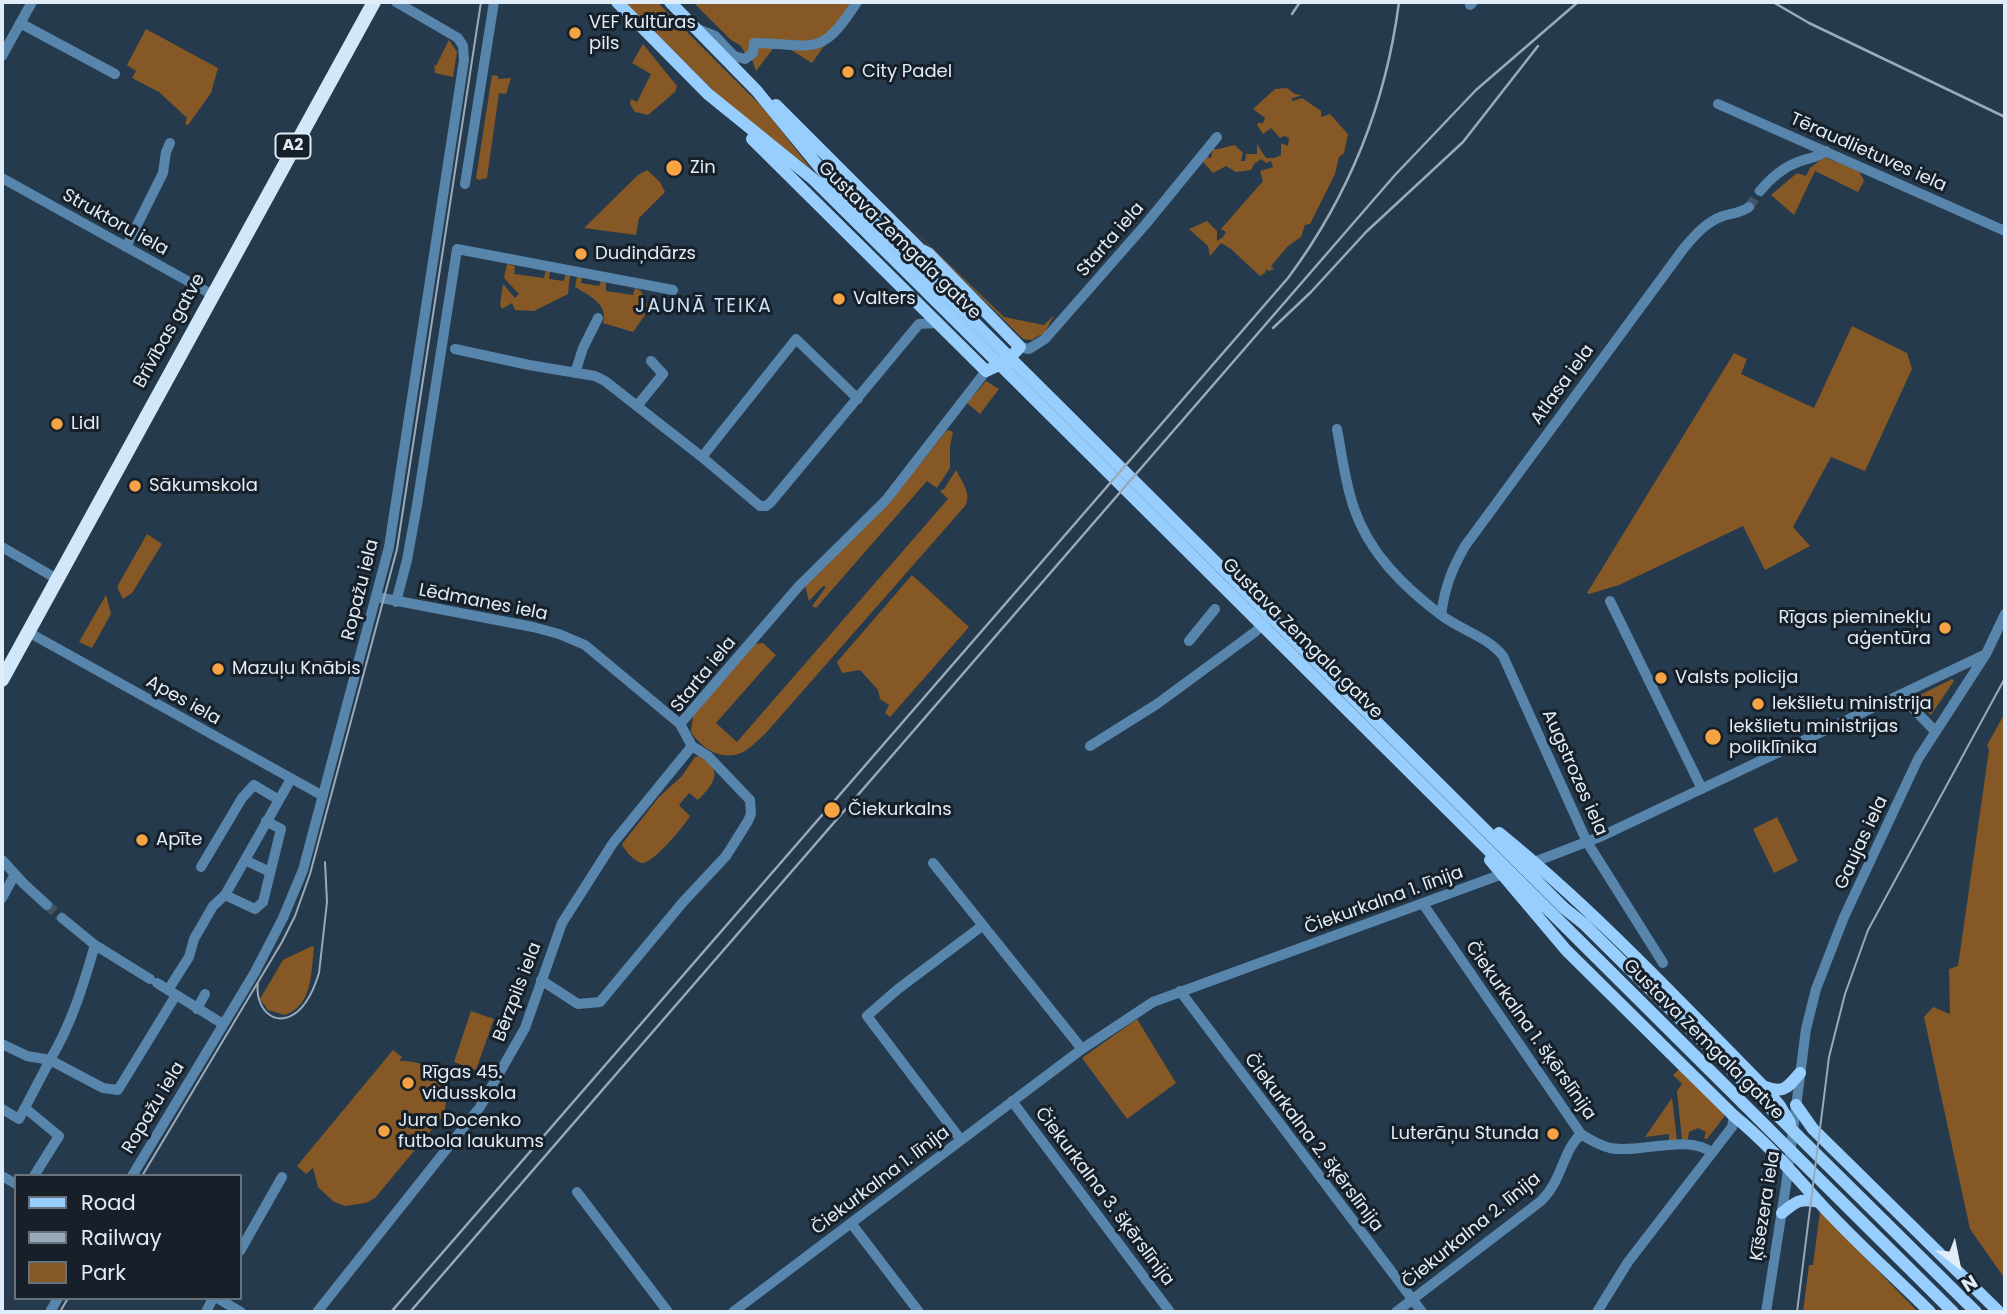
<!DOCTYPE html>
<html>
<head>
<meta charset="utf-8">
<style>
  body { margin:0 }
  #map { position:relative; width:2007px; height:1314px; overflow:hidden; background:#253a4c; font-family:Poppins,sans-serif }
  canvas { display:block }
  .frame { position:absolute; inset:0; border:4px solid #e0ecf8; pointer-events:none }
  .legend { position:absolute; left:14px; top:1174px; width:228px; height:126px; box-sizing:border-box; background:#172029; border:2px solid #67727c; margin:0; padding:9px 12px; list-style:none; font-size:21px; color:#e0ecf8 }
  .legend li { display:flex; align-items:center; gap:14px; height:35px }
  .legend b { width:35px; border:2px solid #67727c }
  .north { position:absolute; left:1923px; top:1230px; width:70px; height:70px; -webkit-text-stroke:5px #172029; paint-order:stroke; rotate:148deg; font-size:19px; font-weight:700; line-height:28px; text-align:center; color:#e0ecf8 }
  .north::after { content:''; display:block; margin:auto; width:24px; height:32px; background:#e0ecf8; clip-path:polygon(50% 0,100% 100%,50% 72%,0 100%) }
</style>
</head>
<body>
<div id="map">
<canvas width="2007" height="1314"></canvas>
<div class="frame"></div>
<ul class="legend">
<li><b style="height:9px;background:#98cefd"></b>Road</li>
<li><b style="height:9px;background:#9baab8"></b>Railway</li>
<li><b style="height:19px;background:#855825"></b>Park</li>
</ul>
<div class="north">N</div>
</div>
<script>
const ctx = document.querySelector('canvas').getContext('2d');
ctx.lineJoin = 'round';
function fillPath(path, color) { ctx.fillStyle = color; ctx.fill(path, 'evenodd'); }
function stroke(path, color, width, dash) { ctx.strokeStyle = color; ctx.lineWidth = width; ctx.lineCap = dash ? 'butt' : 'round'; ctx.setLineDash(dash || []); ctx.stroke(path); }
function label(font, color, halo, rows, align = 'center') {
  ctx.font = font + ' Poppins,sans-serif'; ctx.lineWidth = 6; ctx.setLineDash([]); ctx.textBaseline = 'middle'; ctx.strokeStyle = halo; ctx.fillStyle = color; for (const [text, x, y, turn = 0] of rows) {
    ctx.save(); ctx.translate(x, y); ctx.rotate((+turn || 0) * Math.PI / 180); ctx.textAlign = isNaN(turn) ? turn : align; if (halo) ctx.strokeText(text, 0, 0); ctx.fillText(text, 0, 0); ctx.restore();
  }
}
fillPath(new Path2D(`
  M625 2H657L765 110 812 170 720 97Z
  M693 2H855L812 63 778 42 756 71 749 51 745 53 741 46 731 40Z
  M146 29 218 68 211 93 188 125 185 124 187 118 159 92 132 78 136 71 127 65Z
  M449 40 457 52 453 77 435 73 434 65 436 66Z
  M643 44 677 86 675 92 648 115 635 112 630 104 631 99 637 102 651 74 632 63Z
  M492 75 498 76V79L511 78 506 94 499 93 487 178 479 180 476 178Z
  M1287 88 1295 94 1302 95 1291 99 1293 101 1302 98 1321 111V117L1330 114 1348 134 1344 153 1339 157 1335 174 1310 224 1305 225 1301 237 1288 246 1271 266 1274 269 1269 271 1266 269 1265 273 1260 276 1231 249 1221 243 1210 256 1208 246 1189 229 1207 221 1217 231V241L1223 237 1226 232 1221 229 1263 181 1260 171 1273 167 1271 161 1266 163 1261 159 1254 164 1251 170 1236 172 1226 166 1213 173 1203 162 1206 157 1211 158 1213 149C1221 150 1227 146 1235 145L1243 153 1241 161H1245L1246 154H1257V144L1266 158H1274L1281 155V143L1288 146 1289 138 1284 136 1280 138 1271 128 1263 134 1257 125 1258 123H1263L1265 118 1253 109 1275 89Z
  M1824 157 1859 171 1864 181 1858 192 1815 171 1794 215 1771 195 1797 173 1806 176 1810 168Z
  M647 170 660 182 665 192 639 218 636 235 584 228 638 175Z
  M901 218 1004 317 1044 325 1054 315 1043 336 1040 335 1032 340 1023 339Z
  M507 264 515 266 514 274 544 278 546 270 550 271 549 279 564 281 566 273 570 274 568 294 534 311 515 310 512 303 502 309 500 305 503 284 515 298 519 294 504 278Z
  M577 276 582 277 581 283 599 286 601 281 606 283V291L633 295 635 288 641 291 648 306 645 315 633 332 603 323C609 304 588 295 575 287Z
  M1852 326 1907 353 1912 369 1865 471 1831 457 1793 527 1810 546 1765 570 1743 526 1619 585 1589 594 1587 593 1734 353 1747 359 1741 374 1814 408Z
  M986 381 999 389 980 414 967 403Z
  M949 430 953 432 950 446V468L937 488 927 481 816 608 812 606 826 587 823 586 809 601 805 586C856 536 903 488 946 431Z
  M956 470C962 482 972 494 965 506L765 734C758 740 751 748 743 752 723 762 702 749 691 732L693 716 754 644 763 643 776 655 716 723 737 742 948 499 940 491 944 489Z
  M147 534 162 544 132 593 123 599 117 587Z
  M912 575 969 627 890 717 885 713 889 705 880 699 878 690 860 670 842 673 837 662Z
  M106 595 111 614 92 648 79 642Z
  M1952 679 1954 681 1931 715 1914 698Z
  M2005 713V1279L1970 1229 1924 1017 1933 1007 1950 1014 1949 969 1958 966 1989 750 1987 745Z
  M699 756C725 770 714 784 698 800L689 793 679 805 690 816C685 825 653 864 642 863 635 862 624 850 622 844L659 797 682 776 695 757Z
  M1777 817 1798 861 1774 873 1753 829Z
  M312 946 314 947C311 972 313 1005 285 1015L268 1010 260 999 283 960Z
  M471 1011 494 1019 476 1070 454 1062Z
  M1137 1019 1176 1083 1127 1119 1082 1058Z
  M393 1050 402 1057 399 1061C434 1060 455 1082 443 1116L375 1198 366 1203 345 1206 334 1202 318 1187 313 1168 306 1174 297 1166Z
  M1679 1069 1724 1114V1117L1707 1139 1704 1138 1706 1132 1698 1128 1689 1132 1688 1139 1682 1140 1677 1091 1682 1084 1673 1075Z
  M1672 1098 1677 1140H1669V1134L1645 1137Z
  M1820 1211 1918 1312H1803L1809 1265H1813Z`), '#855825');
stroke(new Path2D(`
  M1749 207 1760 191
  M47 905 62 918`), '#415566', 10, [10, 5]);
stroke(new Path2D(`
  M1470 5 1473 2
  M20 23 115 74
  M700 30 715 36 734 56 745 59 753 53 754 43C816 44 820 59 857 2
  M2 56 32 2
  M1718 104 2005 231
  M2 178 213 295
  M465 184 494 2
  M1760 191C1770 179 1784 167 1798 162 1810 157 1815 159 1826 151
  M126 247 163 173 166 152 170 143
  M1020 347 1029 349 1045 339 1145 225 1217 137
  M455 349 529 365 595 376 605 381 702 457 760 506H766L771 502 919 324 936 323
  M575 373 583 348 598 318
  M637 406 663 374 651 361
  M1337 429C1342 455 1345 483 1354 508 1369 553 1404 587 1441 615 1461 630 1488 637 1503 656L1587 842 1663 963
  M702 457 796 339 858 399
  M2 547 57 579
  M377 597 533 627 559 634 585 645 680 724 692 746 708 756 750 800 751 814 748 821 726 856 683 902 600 1002 578 1004 541 980
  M1610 601 1702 789
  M396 602 407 560 417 505 457 249 673 290
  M1441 615C1445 587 1451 571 1465 546L1684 248C1695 235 1706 222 1723 216 1733 213 1741 213 1749 207
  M28 632 323 796
  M1189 641 1215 609
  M1900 695 1935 731
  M680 724 799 586 886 500 986 371
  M1090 746 1157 704 1255 632 1266 621
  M2 860 24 884 47 905
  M245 860 270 872
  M933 863 1082 1049
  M1529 864 1602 836 1986 654
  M201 867 242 798 254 785 279 800
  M225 895 255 909 263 902 281 829 266 821
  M2 898 15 874
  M1423 904 1581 1134C1590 1140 1599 1145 1610 1148 1638 1154 1690 1133 1712 1153
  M62 918 95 945 150 979
  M157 983 223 1024
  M168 990 189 957 194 939 213 906 225 895 291 779
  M1180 991 1422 1312
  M197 1009 205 994
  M2 1044 27 1056 50 1060C72 1023 83 986 95 945
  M1012 1101 1170 1312
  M25 1108 59 1136 34 1176
  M2 1109 19 1119 50 1060 103 1088 118 1090 176 995
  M961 1140 867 1016 898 989 982 926
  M2 1176 16 1184
  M132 1176 255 972 283 918 303 870 389 547 464 60 463 46 458 38 396 2
  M577 1192 668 1312
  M851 1223 919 1312
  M240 1251 282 1177
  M217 1298 241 1312
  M50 1312 58 1298
  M206 1312 213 1298
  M317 1312 480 1107 525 1028 562 923 613 843 692 746
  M733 1312 1082 1049 1153 1002 1508 872
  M1396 1312 1541 1201C1563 1179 1562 1152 1581 1134
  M1597 1312 1628 1262 1732 1127 1734 1116
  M1766 1312 1786 1185 1806 1029 1816 989 1844 917 1918 759 1986 654 2005 614`), '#5885ac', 10);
stroke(new Path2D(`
  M617 2 708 94 813 179 1953 1312
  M670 2 756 90 825 174 1564 908 1584 924 1976 1312
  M752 139 986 371 1007 361 1020 347 928 253 920 249 776 105
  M1499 833C1594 910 1676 998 1762 1085L1780 1106 1790 1123
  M1490 860 1566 950 1734 1116C1765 1141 1791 1171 1818 1201 1853 1240 1893 1275 1930 1312
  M1763 1086C1784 1094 1786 1089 1800 1073
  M1796 1105 1813 1129 1999 1312
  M1782 1213C1795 1202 1801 1197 1819 1202`), '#98cefd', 12);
stroke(new Path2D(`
  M2 680 374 2`), '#d2e7fa', 14);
stroke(new Path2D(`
  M258 982C254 1007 274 1030 297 1012 308 1003 315 986 319 973L327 902 325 862
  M142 1176 282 942 295 916 310 874 397 549 481 2
  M60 1312 68 1298
  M1797 1312 1829 1057 1845 994 1868 930 2005 678`), '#9baab8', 2);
stroke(new Path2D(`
  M1773 2 1809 23 2005 117
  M1292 14 1300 2
  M1273 328 1311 292 1366 232 1463 142 1538 46
  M391 1312 1288 278C1349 196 1386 103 1399 2
  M410 1312 1395 175 1476 90 1578 2`), '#9baab8', 2.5);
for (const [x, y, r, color] of [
  [575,33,7,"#f5a345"],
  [848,72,7,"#f5a345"],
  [674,168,9,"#f5a345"],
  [581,254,7,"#f5a345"],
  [839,299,7,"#f5a345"],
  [57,424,7,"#f5a345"],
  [135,486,7,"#f5a345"],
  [1945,628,7,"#f5a345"],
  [218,669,7,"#f5a345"],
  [1661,678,7,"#f5a345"],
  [1758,704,7,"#f5a345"],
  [1713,737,9,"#f5a345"],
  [832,810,9,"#f5a345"],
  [142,840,7,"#f5a345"],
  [408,1083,7,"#f5a345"],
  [384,1131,7,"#f5a345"],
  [1553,1134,7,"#f5a345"]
]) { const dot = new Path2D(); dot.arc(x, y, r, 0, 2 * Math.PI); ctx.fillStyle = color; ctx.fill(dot); stroke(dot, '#172029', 2.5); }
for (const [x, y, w] of [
  [293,146,35]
]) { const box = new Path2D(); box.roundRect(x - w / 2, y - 12.5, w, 25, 5); ctx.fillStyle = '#172029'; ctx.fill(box); stroke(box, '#e0ecf8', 2); }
label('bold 16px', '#e0ecf8', null, [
  ["A2",293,146]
]);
label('18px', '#e0ecf8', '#172029', [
  ["VEF kultūras",589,23],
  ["pils",589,44],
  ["City Padel",862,72],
  ["Zin",690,168],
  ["Dudiņdārzs",595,254],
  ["Valters",853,299],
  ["Lidl",71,424],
  ["Sākumskola",149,486],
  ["Rīgas pieminekļu",1931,618,"right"],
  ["aģentūra",1931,639,"right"],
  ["Mazuļu Knābis",232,669],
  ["Valsts policija",1675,678],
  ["Iekšlietu ministrija",1772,704],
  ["Iekšlietu ministrijas",1729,727],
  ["poliklīnika",1729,748],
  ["Čiekurkalns",848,810],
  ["Apīte",156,840],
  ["Rīgas 45.",422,1073],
  ["vidusskola",422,1094],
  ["Jura Docenko",398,1121],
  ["futbola laukums",398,1142],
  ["Luterāņu Stunda",1539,1134,"right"]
], 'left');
label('18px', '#e0ecf8', '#172029', [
  ["Tēraudlietuves iela",1868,153,24],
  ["Struktoru iela",115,223,29],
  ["Starta iela",1111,240,-49],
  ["Gustava Zemgala gatve",899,241,44],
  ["Brīvības gatve",170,331,-61],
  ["Atlasa iela",1563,385,-54],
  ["Ropažu iela",361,590,-76],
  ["Lēdmanes iela",483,603,11],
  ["Gustava Zemgala gatve",1302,639,45],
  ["Starta iela",704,675,-51],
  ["Apes iela",183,701,29],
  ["Augstrozes iela",1574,773,66],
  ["Gaujas iela",1862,843,-65],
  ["Čiekurkalna 1. līnija",1384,901,-20],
  ["Bērzpils iela",518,992,-69],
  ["Čiekurkalna 1. šķērslīnija",1530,1031,55],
  ["Gustava Zemgala gatve",1703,1040,45],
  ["Ropažu iela",154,1108,-59],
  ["Čiekurkalna 2. šķērslīnija",1313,1143,53],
  ["Čiekurkalna 1. līnija",881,1181,-37],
  ["Čiekurkalna 3. šķērslīnija",1104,1197,53],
  ["Ķīšezera iela",1766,1206,-81],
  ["Čiekurkalna 2. līnija",1472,1231,-39]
]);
ctx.letterSpacing = '2px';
label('19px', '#c7e1f8', '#172029', [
  ["JAUNĀ TEIKA",704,307]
]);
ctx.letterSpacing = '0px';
</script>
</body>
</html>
